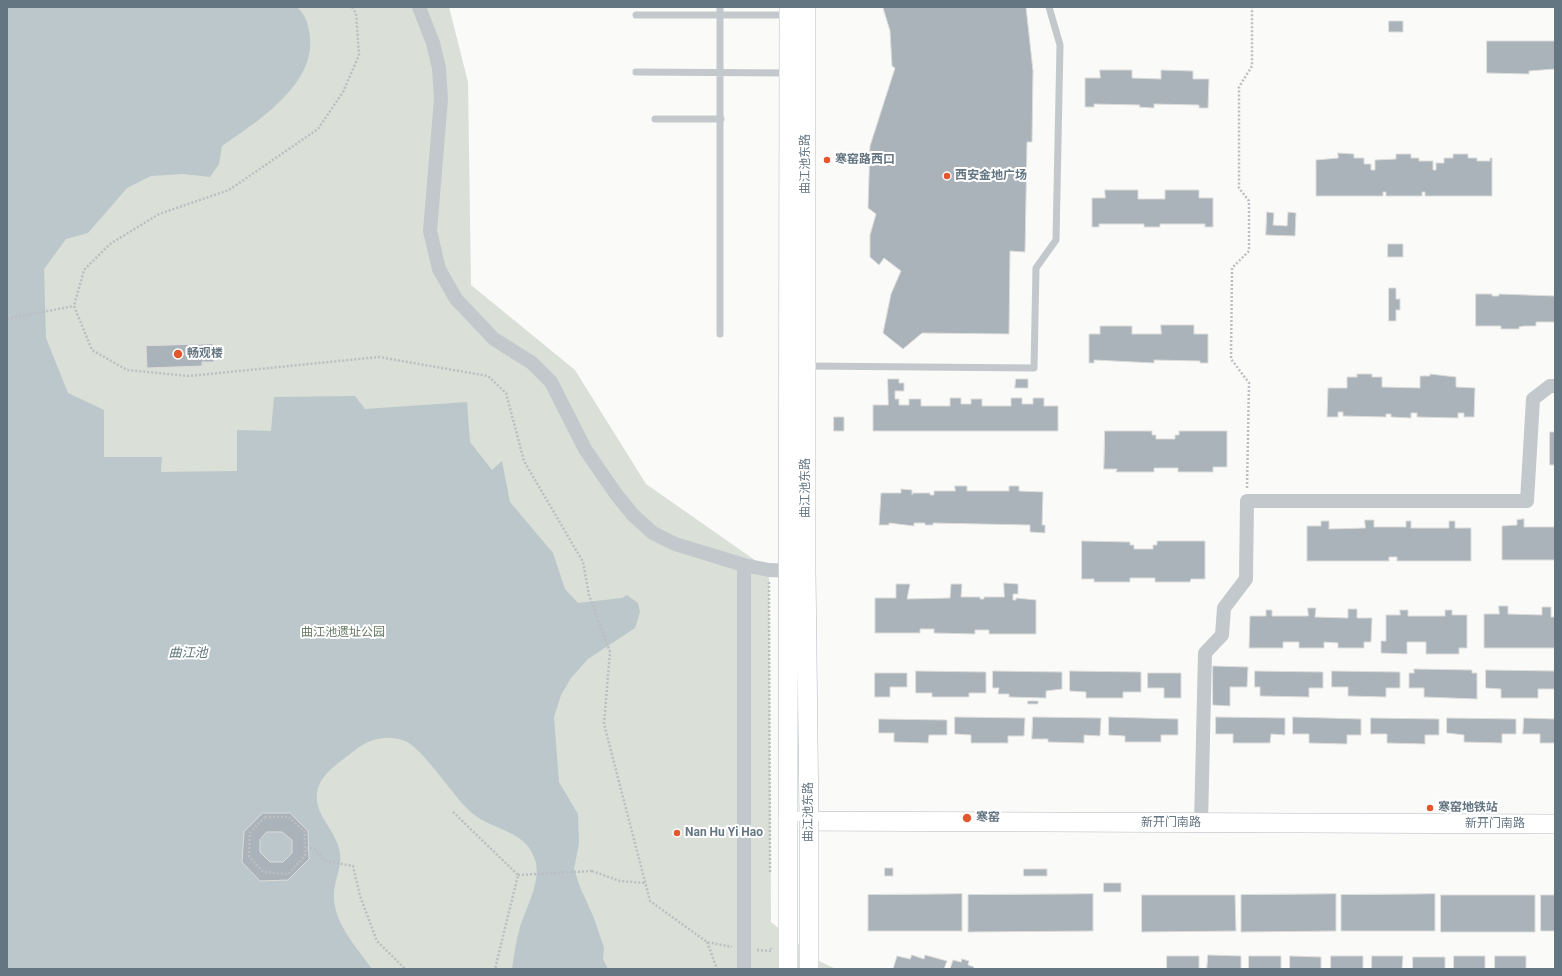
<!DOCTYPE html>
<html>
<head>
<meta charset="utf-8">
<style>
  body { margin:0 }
  #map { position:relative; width:1562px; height:976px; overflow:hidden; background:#fafaf8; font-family:Roboto,sans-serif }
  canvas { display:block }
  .frame { position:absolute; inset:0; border:8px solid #657683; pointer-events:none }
</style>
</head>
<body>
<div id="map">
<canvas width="1562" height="976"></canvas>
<div class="frame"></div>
</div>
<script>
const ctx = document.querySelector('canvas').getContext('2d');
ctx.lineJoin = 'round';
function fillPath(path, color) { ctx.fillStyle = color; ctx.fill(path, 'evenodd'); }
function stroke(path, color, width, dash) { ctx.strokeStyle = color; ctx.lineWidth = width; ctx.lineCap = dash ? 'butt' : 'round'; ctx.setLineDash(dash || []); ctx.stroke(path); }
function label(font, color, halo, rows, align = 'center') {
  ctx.font = font + ' Roboto,"Noto Sans SC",sans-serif'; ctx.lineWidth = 4; ctx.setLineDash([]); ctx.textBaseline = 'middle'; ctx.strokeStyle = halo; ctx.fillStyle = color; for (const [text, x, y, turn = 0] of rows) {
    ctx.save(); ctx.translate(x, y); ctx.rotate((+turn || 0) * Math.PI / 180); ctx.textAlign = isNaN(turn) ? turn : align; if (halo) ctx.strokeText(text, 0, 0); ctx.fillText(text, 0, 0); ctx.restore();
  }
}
fillPath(new Path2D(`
  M7 7H449L468 82 471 285 575 370 646 484 769 570 771 922 819 961 836 969H7Z`), '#dadfd7');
fillPath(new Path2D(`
  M7 7H297C305 15 307 20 309 31 320 82 258 121 222 146L219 164 210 177 183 174 151 176 127 188 88 233 66 239 44 269 46 338 68 393 104 410V457H162L161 472 237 471V430L271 431 274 397 355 396 365 409 467 402 470 442 492 470 502 461 510 502 553 553 565 589 578 603 622 598 627 595 638 603 640 612 635 628 588 659 571 678 561 695 554 717 559 782 578 814 579 843 574 869 580 887 594 918 604 948 603 959 608 969H512C514 955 516 941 520 927 526 908 540 884 536 863 528 830 495 832 472 813 454 798 423 748 405 741 387 734 368 739 354 751 328 771 304 785 325 821 331 831 338 841 340 853 342 866 335 879 334 892 332 922 356 946 372 969H7Z`), '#bbc7cb');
const building = new Path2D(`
  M883 7H1026L1033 71 1032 142H1027L1025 252 1010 251 1009 334 922 333 903 349 883 333 891 294 901 271 884 258 879 265 870 257V235L876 214 868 208 870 146 895 68 892 66 890 31Z
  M1389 21H1403V32H1389Z
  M1487 41H1555V69L1529 71V74L1487 73Z
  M1100 70H1132V78L1161 79V70L1193 71V79H1209L1208 108H1199V105L1154 104V108L1139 107 1140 105 1094 104V107H1085V78H1100Z
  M1338 153 1354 154V158H1364V164H1371V170H1375V160L1396 159V154H1411V158H1419V161H1433V170H1436V163H1444V158H1453V154H1468V158H1477V161H1490V158H1492V196H1425V192H1422V196H1386V192H1383V196H1316V160L1338 158Z
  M1105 190H1138V199H1165V190H1199V198H1213V227H1205V224H1160V227H1144V224H1099V227H1092V198H1105Z
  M1267 212 1274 213 1273 225 1287 226 1288 212 1296 213 1295 236 1266 235Z
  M1388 244H1403V257H1388Z
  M1389 288H1396V299H1400V310H1396V321H1389Z
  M1476 294H1492V296H1499V294L1555 296V322H1536V326H1524L1519 327V329H1501V326H1476Z
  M1161 325H1194V334H1208V363H1200V361L1154 360V363L1094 360V363H1089V334H1100V326H1132V334H1161Z
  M213 344 214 362H202V366L147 368 146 346Z
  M1357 374H1372V377H1382V387L1420 388V376H1430V374L1456 377V387L1475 388 1474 417H1464V413H1458V418L1417 417V413H1411V418L1391 417V414H1386V417L1343 416V412H1338V417H1327L1328 388H1347V377H1357Z
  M888 379H899V383H904V391H895V399H899V405H909V399H921V406H950V398H961V404H971V399H982V406H1011V398H1022V404H1033V398H1044V406H1058V431H873V405H888Z
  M1016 379H1028V388H1015Z
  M834 417H844V431H834Z
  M1105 431H1152V435H1156V439H1175V435H1179V431H1227V467H1213V472H1178V468H1154V472H1116L1117 469H1104Z
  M1550 432H1555V465H1550Z
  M955 486H967V491H1009V486H1019V491L1043 492 1042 525H1045V533L1030 532V525L933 523V525H925V523H914V526L889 523V525H879L881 493H901V489L912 490V495L913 493H930V495H934V491H955Z
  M1524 519V527H1555V560H1502V526L1517 525V520Z
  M1365 520H1374V527H1406V521H1411V528H1449V521H1455V528H1471V561H1397V557H1389V561H1307V526H1321V521H1329V529L1365 528Z
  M1082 541 1130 542V545H1134V549H1153V545H1157V541H1205V579H1191L1190 582H1155V578H1130V582H1094V579H1082Z
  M1004 583 1018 584V594H1013V600H1016V598L1036 600V634H989V630H975V634L934 633V629H920V633H875V598H896V584H910L907 599 950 598 951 584H962L961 597H980V599H984V597H1004Z
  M1499 606H1508V614L1542 615V607H1551V617H1555V648H1484V614H1499Z
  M1308 608H1316L1315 617 1348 618V609H1357V618H1372L1371 642H1364V648H1338V643L1324 642V648H1299V642H1283V648H1249L1250 616H1266V610H1272V616H1308Z
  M1400 610H1408V616H1445V610H1452V615H1467V648H1459V654H1426V642H1407V654L1381 653V641H1386V615H1400Z
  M1213 666 1248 667 1247 687H1230V706L1213 705Z
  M1414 669 1472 670V673H1477V699L1424 697V688H1409V673H1414Z
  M1486 670 1555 671V689H1538V698H1501V689L1486 688Z
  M916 671 986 672V693H969V697H932V693H916Z
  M993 671 1062 672V689L1046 691V698L1009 697V694H998L999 688H993Z
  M1070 671 1141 672V692H1123V698H1086V692L1070 691Z
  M1255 671 1323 672V688H1309V697L1260 696V687H1255Z
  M1332 671 1400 672V688H1386V697L1348 696V687H1332Z
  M875 673H907V687H890V697H875Z
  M1148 673H1181V698H1164V688H1148Z
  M1028 701H1038V704H1028Z
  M955 717 1025 718 1024 736H1008V743H971V735L955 734Z
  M1033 717 1101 718 1100 736 1084 735V743L1048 742V739H1032Z
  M1109 717 1178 719V735H1161V742H1125V736L1109 735Z
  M1216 717 1285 718V735L1271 734 1270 743H1233V734H1216Z
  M1293 717 1361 719V735H1347V744L1309 743V734H1293Z
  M1371 718 1439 719V735H1425V744L1387 743V734H1371Z
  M1447 718 1516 719V734H1502V743L1464 742V735L1447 733Z
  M1524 718 1555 719V743H1540V734H1523Z
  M879 719 947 720V735H929L928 743 894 742V733H879Z
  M263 813H290L308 831 309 859 288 880 260 881 242 862 244 832ZM267 832H282L292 840V853L283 862H270L260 852V840Z
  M885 868H893V876H885Z
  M1024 869H1047V876H1024Z
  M1104 883H1121V892H1104Z
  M962 894V931H868V895Z
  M1093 894V931L968 932V895Z
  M1336 894V931L1241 932V895Z
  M1435 894V931H1341V895Z
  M1142 895H1235L1236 931 1142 932Z
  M1441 895H1535V932H1441Z
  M1541 895H1555V931H1541Z
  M912 955 924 959 925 955 947 961 944 969H893L897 956 910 959Z
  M1208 955 1241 956V969H1207Z
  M1167 956H1199V969H1167Z
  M1249 956H1281V969H1249Z
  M1290 956 1321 957V969H1290Z
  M1331 956H1363V969H1331Z
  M1372 956H1403L1402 969H1372Z
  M1454 956H1485V969H1454Z
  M1495 956H1526V969H1495Z
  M1413 957H1445V969H1413Z
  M962 959 969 961 968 965 974 967 973 969H950L953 960 961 962Z`);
fillPath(building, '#aab3b9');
stroke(building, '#dcdcda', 1);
const secondary = new Path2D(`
  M789 7 788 821 1555 824
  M806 7V571L809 821`);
stroke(secondary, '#b3babf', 20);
stroke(new Path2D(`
  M352 7 356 13 359 55 343 92 318 129 229 190 159 214 110 244 84 270 74 306 92 350 127 370 189 376 379 357 488 376 506 393 524 461 583 562 589 595 610 652 604 724 650 901 707 942 732 947
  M7 319 74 306
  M1247 488 1249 383 1231 359 1232 268 1249 251V201L1239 188V87L1252 66V7
  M769 582 770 873
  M453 812 518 875 495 969
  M265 817H289L305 832V856L288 874 263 872 249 856 250 833Z
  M306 848 314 849 326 861 353 866 360 896 377 941 405 969
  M592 871 620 881 645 883
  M707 942 717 969
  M757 950 771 951V948`), '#bbbfc2', 2.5, [2, 2]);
stroke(new Path2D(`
  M720 7V334
  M636 15H787
  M636 72 788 73
  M655 119H721
  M807 366 1034 368 1036 268 1056 240 1060 45 1049 7`), '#c3c8cc', 7);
stroke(new Path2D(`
  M419 7 433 43 439 68 441 99 430 231 439 269 456 299 494 339 532 363 551 382 585 449 616 494 633 515 653 533 675 544 744 565 769 570 798 571
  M744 565V969
  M1201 823 1205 653 1222 635 1224 608 1246 579 1247 501H1527L1533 399 1550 386H1555`), '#c3c8cc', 14);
stroke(secondary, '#fff', 19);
const secondaryBridge = new Path2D(`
  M788 821V969
  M809 821V969`);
stroke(secondaryBridge, '#b3babf', 20, []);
stroke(new Path2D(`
  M518 875 592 871`), '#bbbfc2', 2.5, [2, 2]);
stroke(secondaryBridge, '#fff', 19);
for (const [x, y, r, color] of [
  [827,160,4,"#e4572e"],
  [947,176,4,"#e4572e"],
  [178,354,5,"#e4572e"],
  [1430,808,4,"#e4572e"],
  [967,818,5,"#e4572e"],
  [677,833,4,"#e4572e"]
]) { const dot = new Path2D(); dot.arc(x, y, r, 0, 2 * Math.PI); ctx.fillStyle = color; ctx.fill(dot); stroke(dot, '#fff', 1.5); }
label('bold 12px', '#657683', '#fff', [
  ["寒窑路西口",835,160],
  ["西安金地广场",955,176],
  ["畅观楼",187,354],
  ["寒窑地铁站",1438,808],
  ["寒窑",976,818],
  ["Nan Hu Yi Hao",685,833]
], 'left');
label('12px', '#657683', '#fff', [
  ["曲江池东路",806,164,-90],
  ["曲江池东路",806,488,-90],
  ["曲江池东路",809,812,-90],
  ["新开门南路",1171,823],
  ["新开门南路",1495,824]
]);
label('12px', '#687a64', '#fff', [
  ["曲江池遗址公园",343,633]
]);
label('italic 13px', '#60757c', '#fff', [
  ["曲江池",188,654]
]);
</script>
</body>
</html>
